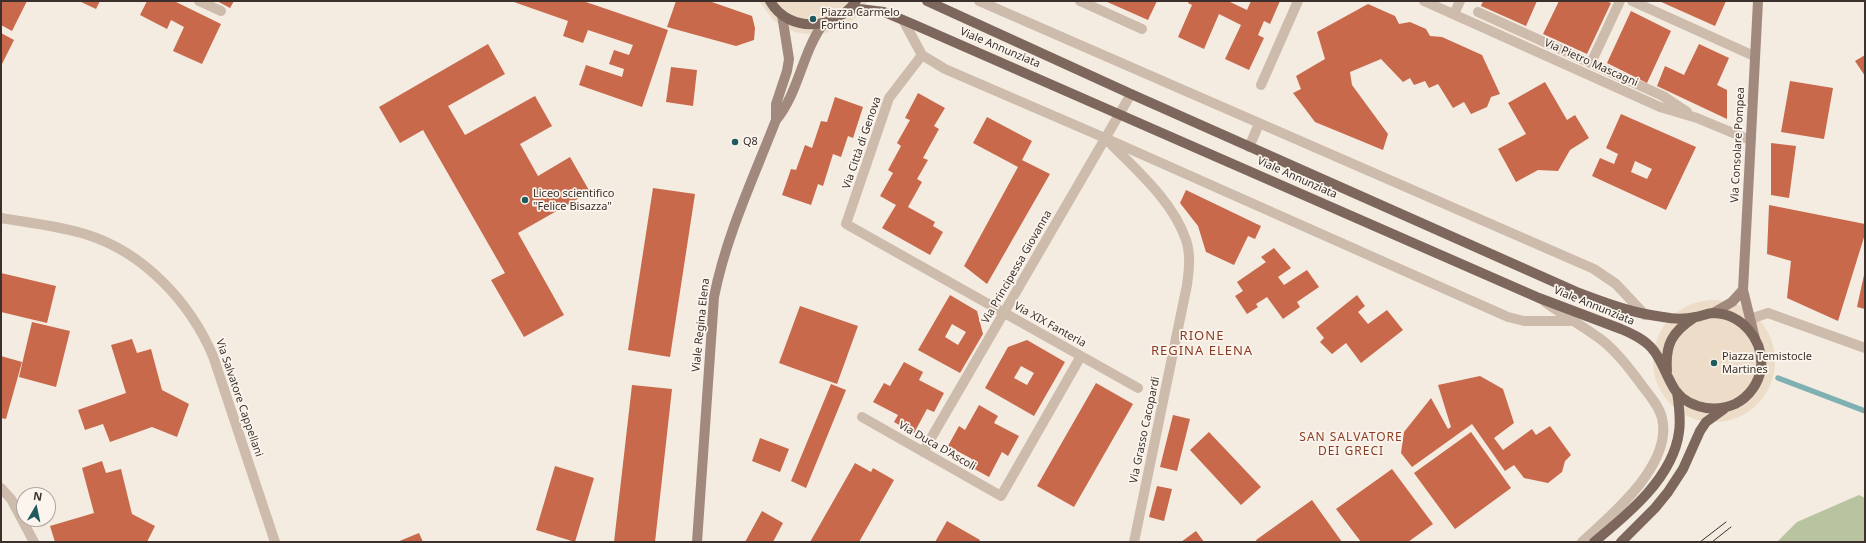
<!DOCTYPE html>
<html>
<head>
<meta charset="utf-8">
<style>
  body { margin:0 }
  #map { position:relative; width:1866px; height:543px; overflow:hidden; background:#f4ebe1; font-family:"Noto Sans",sans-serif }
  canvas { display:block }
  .frame { position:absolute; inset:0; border:2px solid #3b302b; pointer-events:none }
  .north { position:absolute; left:16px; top:487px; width:40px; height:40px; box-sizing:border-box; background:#fbf5ee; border:1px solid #aea6a0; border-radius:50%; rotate:9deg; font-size:11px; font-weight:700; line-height:16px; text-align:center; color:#3b302b }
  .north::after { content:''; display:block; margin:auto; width:14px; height:18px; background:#1f5a5e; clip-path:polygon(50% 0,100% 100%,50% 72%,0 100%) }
</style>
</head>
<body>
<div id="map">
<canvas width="1866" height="543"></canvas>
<div class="frame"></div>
<div class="north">N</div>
</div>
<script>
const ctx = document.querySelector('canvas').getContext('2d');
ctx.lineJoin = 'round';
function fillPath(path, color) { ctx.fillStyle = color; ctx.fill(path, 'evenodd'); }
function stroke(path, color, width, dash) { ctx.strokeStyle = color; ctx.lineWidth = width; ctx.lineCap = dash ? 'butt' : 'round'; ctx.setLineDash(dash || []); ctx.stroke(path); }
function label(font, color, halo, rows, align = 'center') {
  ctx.font = font + ' "Noto Sans",sans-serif'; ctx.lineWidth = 3.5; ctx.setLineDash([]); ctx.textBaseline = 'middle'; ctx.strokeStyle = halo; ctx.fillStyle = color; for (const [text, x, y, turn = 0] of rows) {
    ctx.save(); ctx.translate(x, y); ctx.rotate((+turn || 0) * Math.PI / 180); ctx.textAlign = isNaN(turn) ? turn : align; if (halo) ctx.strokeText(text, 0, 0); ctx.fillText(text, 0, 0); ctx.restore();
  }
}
fillPath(new Path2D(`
  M1859 495 1865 498V542H1777L1797 522Z`), '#b8c4a0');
fillPath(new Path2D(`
  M759 1H868L856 17 847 24 837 30 815 35 795 32 785 28 773 20Z
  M1653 361a61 61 0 1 1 122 0a61 61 0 1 1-122 0Z`), '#ecdcc8');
stroke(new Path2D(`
  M1778 378 1865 411`), '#7fb0b2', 5.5);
fillPath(new Path2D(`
  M1 1H27L12 31 1 25Z
  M79 1H100L96 9Z
  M147 1H174L221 24 202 64 173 51 184 27 171 20 167 29 140 15Z
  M217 1H234L230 8Z
  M511 1H583L668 30 642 107 579 85 586 65 622 77 624 69 609 64 614 50 629 55 633 45 588 30 583 43 563 36 568 21Z
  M676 1H709L752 16 755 28 754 40 736 46 667 27Z
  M1105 1H1157L1148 20Z
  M1189 1H1228L1247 10 1251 1H1280L1270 24 1264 21 1258 35 1264 38 1249 70 1225 59 1241 25 1219 14 1204 49 1178 37 1192 5 1188 3Z
  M1483 1H1537L1526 26 1481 6Z
  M1559 1H1606L1611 3 1587 54 1543 34Z
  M1659 1H1726L1715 26Z
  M1368 4 1395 16 1399 24 1410 22 1426 29 1430 36 1442 37 1482 55 1500 94 1491 97 1487 107 1471 114 1464 102 1453 108 1438 84 1429 88 1425 81 1414 85 1410 78 1403 82 1381 59 1350 72 1352 85 1388 134 1383 150 1315 122 1293 93 1301 89 1296 76 1325 59 1317 32Z
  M1631 11 1671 31 1647 83 1607 63Z
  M1 33 14 40 1 66Z
  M488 44 505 74 448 106 465 135 535 96 552 126 520 144 538 176 570 157 590 192 518 233 564 315 524 337 491 280 505 273 423 130 400 143 379 107Z
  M1699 44 1729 58 1717 85 1727 90V119L1657 86 1665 66 1684 75Z
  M1865 55V76L1855 61Z
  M671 67 697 70 693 106 666 102Z
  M1790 81 1833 88 1824 139 1781 132Z
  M1545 82 1567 120 1575 115 1589 138 1570 150 1558 171 1538 170 1516 182 1498 149 1526 134 1508 103Z
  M918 93 945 108 934 126 939 129 923 158 928 160 917 179 922 182 908 207 935 222 933 226 943 232 930 255 882 228 896 205 880 196 893 173 888 170 901 146 897 143 910 120 905 118Z
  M835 97 863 107 853 138 848 136 841 157 833 154 823 186 818 184 811 205 782 195 791 169 796 170 805 145 812 148 821 121 827 122Z
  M1621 114 1696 147 1666 210 1592 176 1600 158 1614 164 1618 154 1606 148ZM1635 161 1652 169 1647 179 1631 172Z
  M987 117 1032 141 1022 160 1050 174 987 284 964 266 1018 167 973 143Z
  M1771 143 1796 146 1789 198 1771 195Z
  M653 188 695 194 670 357 628 350Z
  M1186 190 1261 226 1255 239 1248 236 1234 265 1206 252 1198 226 1180 203Z
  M1769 205 1865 224V234L1838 321 1787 298 1791 261 1767 254Z
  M1274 248 1291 268 1278 277 1284 285 1307 270 1319 287 1297 302 1300 307 1283 319 1267 297 1256 304 1258 307 1247 314 1235 296 1243 291 1237 282 1266 262 1261 257Z
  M1 273 56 286 47 323 1 312Z
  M1864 275 1865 276V309L1857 307Z
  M950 295 977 311 983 334 960 373 918 350ZM952 324 966 332 958 345 945 337Z
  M1357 295 1365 306 1358 312 1368 324 1387 310 1403 330 1361 363 1346 343 1332 354 1320 342 1324 338 1316 328Z
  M800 306 858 326 837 384 779 363Z
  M32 322 70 331 56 387 19 377Z
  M132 339 137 353 151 349 162 390 189 404 177 437 152 427 110 442 103 424 85 430 78 410 126 393 111 345Z
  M1027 340 1065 362 1034 416 985 388 1008 347ZM1021 366 1034 373 1027 385 1014 378Z
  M1 356 22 362 6 419 1 418Z
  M904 362 923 372 919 380 944 393 934 412 927 409 914 433 894 422 898 415 873 402 884 383 890 386Z
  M1480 376 1503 389 1514 423 1494 438 1503 450 1532 429 1536 435 1550 426 1571 455 1565 461 1562 472 1548 483 1524 478 1514 465 1505 471 1472 424 1412 467 1401 453 1404 432 1431 398 1448 429 1451 427 1438 385Z
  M1096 383 1133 404 1074 507 1037 486Z
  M831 384 846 390 806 488 791 481Z
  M632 385 672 389 655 542H614Z
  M979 405 998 416 994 423 1019 436 1008 456 1002 452 989 477 969 466 972 459 948 446 959 426 965 430Z
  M1173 415 1190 419 1177 471 1160 467Z
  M1209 432 1261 487 1241 505 1190 450Z
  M1471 432 1511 488 1455 529 1414 473Z
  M760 438 789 449 780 472 752 461Z
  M102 461 106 473 121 469 132 514 155 526 147 542H69L68 541 55 542 50 526 94 513 82 468Z
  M855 463 871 472 873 468 894 480 859 542H810Z
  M555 466 594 478 575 542 536 530Z
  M1392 469 1433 524 1408 542H1361L1336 509Z
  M1157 486 1172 489 1164 521 1149 517Z
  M1312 500 1342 542H1257L1256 540Z
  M762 511 783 523 773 542H745Z
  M947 521 980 540 979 542H935Z
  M1196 531 1204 542H1181Z
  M419 533 423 542H397Z`), '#c8694b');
stroke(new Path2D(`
  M199 1 221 11
  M979 1 1594 269 1616 284 1645 315
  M1080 1 1142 29
  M1424 1 1660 107 1697 118 1750 140
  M1632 1 1754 56
  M1478 12 1663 96 1687 112
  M1454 14 1460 1
  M903 20 922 55 945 69 1105 138 1508 317 1524 321H1570
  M922 55 889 98 846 224 1138 388
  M1591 63 1620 1
  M1261 85 1298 1
  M1109 142C1136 170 1173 201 1186 240 1191 255 1189 270 1187 285L1134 542
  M1249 147 1259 124
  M1 218C30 223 60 226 88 235 144 253 190 302 213 356L275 542
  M1545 302C1564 316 1585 327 1603 341 1618 353 1630 369 1641 384 1648 394 1659 405 1662 418 1673 464 1613 514 1582 542
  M1750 322 1756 317 1768 313 1865 348
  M862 417 1001 496 1081 356
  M923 452 1131 94
  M1 488 11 499 34 542`), '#cdbbac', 10);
stroke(new Path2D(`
  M776 120V104L787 71 789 59 782 15
  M1713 313 1732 302 1743 290
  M1755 339 1743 290 1758 1
  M697 542 714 297C726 236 753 179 776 120 799 92 802 53 823 24`), '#a18a7d', 10);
stroke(new Path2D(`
  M770 1C789 34 836 30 856 1
  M851 8 884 12 915 25 1539 298 1621 329C1633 334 1646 340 1654 351 1661 360 1665 372 1671 383 1682 407 1712 414 1735 404 1749 397 1759 383 1761 368 1764 340 1742 314 1714 313 1707 313 1702 316 1696 317 1686 319 1673 319 1663 317 1632 313 1608 304 1579 293L1131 94 927 1
  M1667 371C1665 344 1672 332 1695 317
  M1594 542C1627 515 1673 478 1679 432 1681 419 1679 405 1677 392
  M1621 542 1655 508 1668 492 1683 469 1700 431 1706 422 1724 409`), '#7d675c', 10);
stroke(new Path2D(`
  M1700 542 1726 522
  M1712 542 1731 527`), '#3b302b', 1);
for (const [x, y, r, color] of [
  [813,19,4,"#1f5a5e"],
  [735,142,4,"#1f5a5e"],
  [525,200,4,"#1f5a5e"],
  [1714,363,4,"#1f5a5e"]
]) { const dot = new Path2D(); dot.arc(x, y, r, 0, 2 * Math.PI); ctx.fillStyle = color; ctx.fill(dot); stroke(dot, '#fbf5ee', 1.5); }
label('11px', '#3b302b', '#fbf5ee', [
  ["Piazza Carmelo",821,13],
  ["Fortino",821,26],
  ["Q8",743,142],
  ["Liceo scientifico",533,194],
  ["\"Felice Bisazza\"",533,207],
  ["Piazza Temistocle",1722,357],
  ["Martines",1722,370]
], 'left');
label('11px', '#3b302b', '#fbf5ee', [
  ["Viale Annunziata",1000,48,23],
  ["Via Pietro Mascagni",1591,63,24],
  ["Via Città di Genova",862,143,-71],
  ["Via Consolare Pompea",1738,145,-87],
  ["Viale Annunziata",1297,178,24],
  ["Via Principessa Giovanna",1017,267,-60],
  ["Viale Annunziata",1594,306,22],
  ["Viale Regina Elena",701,325,-84],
  ["Via XIX Fanteria",1050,325,29],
  ["Via Salvatore Cappellani",239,398,71],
  ["Via Grasso Cacopardi",1145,430,-78],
  ["Via Duca D'Ascoli",937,446,30]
]);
ctx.letterSpacing = '1px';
label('12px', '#8c3b22', '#fbf5ee', [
  ["SAN SALVATORE",1351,438],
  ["DEI GRECI",1351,452]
]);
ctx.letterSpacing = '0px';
ctx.letterSpacing = '1px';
label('13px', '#8c3b22', '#fbf5ee', [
  ["RIONE",1202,336],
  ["REGINA ELENA",1202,351]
]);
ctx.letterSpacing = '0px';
</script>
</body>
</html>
